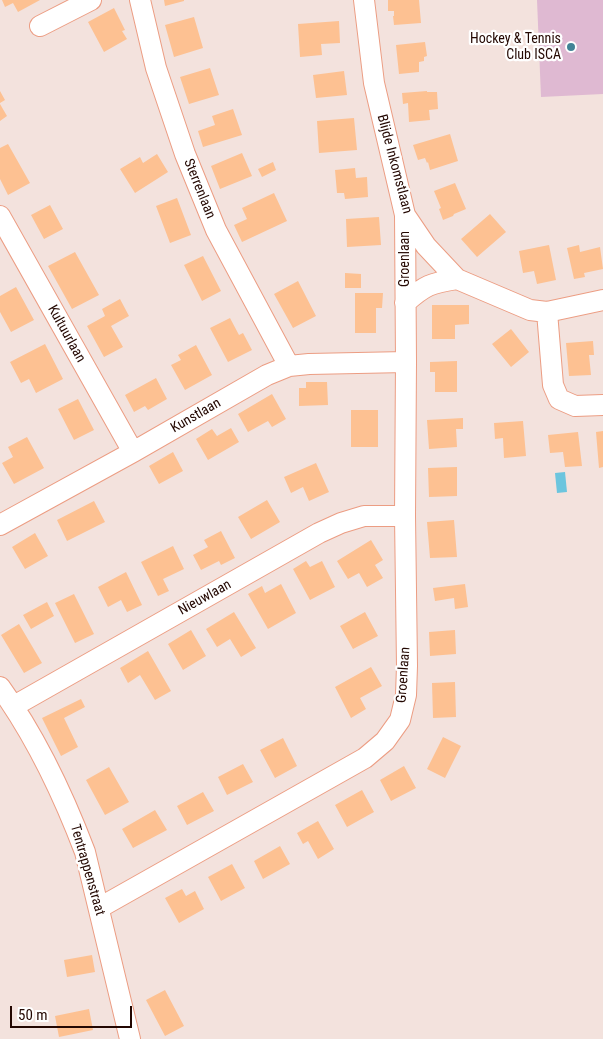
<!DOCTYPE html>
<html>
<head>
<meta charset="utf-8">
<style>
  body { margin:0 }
  #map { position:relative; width:603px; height:1039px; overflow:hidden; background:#f3e2dd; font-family:"Roboto Condensed",sans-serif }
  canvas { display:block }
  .scale { position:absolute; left:10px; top:1006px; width:122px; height:22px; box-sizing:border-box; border:2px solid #230701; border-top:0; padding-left:6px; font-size:15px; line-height:18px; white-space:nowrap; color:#230701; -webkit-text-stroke:4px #fff; paint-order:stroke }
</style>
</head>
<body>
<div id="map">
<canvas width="603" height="1039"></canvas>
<div class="scale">50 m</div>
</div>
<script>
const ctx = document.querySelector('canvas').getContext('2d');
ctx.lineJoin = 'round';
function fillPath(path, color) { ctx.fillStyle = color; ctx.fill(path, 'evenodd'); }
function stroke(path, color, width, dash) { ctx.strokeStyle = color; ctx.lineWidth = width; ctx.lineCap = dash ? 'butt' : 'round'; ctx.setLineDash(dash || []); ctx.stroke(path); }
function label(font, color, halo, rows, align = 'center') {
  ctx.font = font + ' "Roboto Condensed",sans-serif'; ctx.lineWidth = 4.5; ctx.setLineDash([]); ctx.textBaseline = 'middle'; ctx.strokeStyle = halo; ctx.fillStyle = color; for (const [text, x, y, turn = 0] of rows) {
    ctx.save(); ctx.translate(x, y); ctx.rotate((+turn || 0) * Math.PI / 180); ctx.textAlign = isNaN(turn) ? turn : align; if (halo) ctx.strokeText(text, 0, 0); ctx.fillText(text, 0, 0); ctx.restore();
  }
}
fillPath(new Path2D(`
  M537 0H603V94L541 97Z`), '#dfb9d2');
fillPath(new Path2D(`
  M565 472 567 492 557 493 555 473Z`), '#6cc5de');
fillPath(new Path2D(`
  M2 0H40L18 12 13 3 5 7Z
  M164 0H184V1L165 6Z
  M388 0H419L421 23 394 25 393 16H394V11H388Z
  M114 8 125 30 122 31 127 39 104 52 88 22Z
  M194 17 203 48 174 57 165 25Z
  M339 21 340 43 321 44 322 55 300 57 298 24Z
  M425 42 427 56 424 57V61L419 62V72L399 74 396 45Z
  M210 68 219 95 189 104 180 77Z
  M344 71 347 95 316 98 313 75Z
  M0 91 5 100 0 103Z
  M427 91V92H437L438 109 429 110 430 120 409 122 408 103 403 104 402 93Z
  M0 104 7 116 0 121Z
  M233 109 242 135 203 147 198 131 215 125 212 116Z
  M354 118 357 150 319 153 317 121Z
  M450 134 458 161 430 170 428 162 427 163 425 158 418 160 413 145Z
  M8 144 30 183 8 195 0 179V148Z
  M242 153 252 176 220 189 211 166Z
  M157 154 168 172 135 193 120 169 140 157 143 163Z
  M273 162 276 170 262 177 258 169Z
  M355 168 356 178 367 177 368 197 345 199 344 193H337L335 170Z
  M455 183 466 209 454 214 453 216 443 220 439 209 441 208 434 191Z
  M274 193 287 221 242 242 234 225 247 219 242 208Z
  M177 198 191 235 170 243 156 206Z
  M50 205 63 229 44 239 31 215Z
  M490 214 506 232 477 257 461 239Z
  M379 217 381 245 347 247 346 219Z
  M549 245 556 280 537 284 534 271 523 273 519 251Z
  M579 245 580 252 600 247 603 269 584 273 585 277 574 279 567 248Z
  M75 252 99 295 72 309 48 266Z
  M203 256 221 291 202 301 184 265Z
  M345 273 361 274V288H345Z
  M298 281 316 316 293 328 274 294Z
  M16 287 34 320 11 332 0 312V296Z
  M355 293H383L382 308H376V333H355Z
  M120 299 129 316 111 326 123 347 104 357 87 326 105 316 102 309Z
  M432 305H469V324L455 325V339H432Z
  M230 318 239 335 243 333 252 350 228 362 210 328Z
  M511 329 529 352 511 367 492 344Z
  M593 341 594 355H589L591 375 569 376 566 343Z
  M45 344 63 379 36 393 29 379 21 383 10 362Z
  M196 345 212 375 185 390 171 365 181 360 178 355Z
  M457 361V392H435V372H430V362Z
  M156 378 167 399 148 410 145 406 134 412 125 395Z
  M306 382H327L328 405 299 406V388H306Z
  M272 394 286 419 272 427 268 421 248 432 238 414Z
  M78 399 94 430 74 440 58 409Z
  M351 410H378V447H351Z
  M463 418V429H456L457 447 429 449 427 420Z
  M523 421 526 456 504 458 503 438 495 439 494 423Z
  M231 428 239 442 208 460 196 439 212 429 217 436Z
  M603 431V467L599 468 596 432Z
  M578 432 582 466 565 467 563 452 550 453 548 435Z
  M27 437 44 468 14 484 2 463 13 457 8 447Z
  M173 452 183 471 159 484 149 466Z
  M316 463 329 492 309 501 303 487 291 493 284 477Z
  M457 467V496L429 497 428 468Z
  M267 500 280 522 251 539 238 517Z
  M94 501 105 522 67 541 57 520Z
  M454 520 457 557 430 558 427 522Z
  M221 531 235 558 221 565 219 561 201 570 193 555 208 547 204 540Z
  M35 533 48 556 25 569 12 547Z
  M371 540 383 560 375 565 383 578 367 587 359 573 348 579 337 561Z
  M173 546 184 569 163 579 169 591 158 596 141 562Z
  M306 561 310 567 322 561 335 587 310 600 293 569Z
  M126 572 142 605 127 612 121 600 108 607 98 587Z
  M281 584 296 613 268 629 248 594 262 586 265 593Z
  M465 584 468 607 455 609 454 598 435 601 433 588Z
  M74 594 94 634 75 643 55 603Z
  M47 602 54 616 31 629 23 615Z
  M234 612 256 648 241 657 230 639 217 647 206 629Z
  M365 612 378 636 353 649 340 626Z
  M19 624 42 663 24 673 1 635Z
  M191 630 206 656 183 670 168 644Z
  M455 630 456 654 430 656 429 632Z
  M148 651 171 691 155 700 140 675 128 683 120 668Z
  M371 667 382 686 360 698 366 709 351 718 335 687Z
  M455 682 456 717 433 718 432 683Z
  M81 699 85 707 64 718 78 747 61 756 42 718Z
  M443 737 461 746 445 778 427 769Z
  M283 738 297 766 275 778 260 750Z
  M243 764 253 782 227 795 218 777Z
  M404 766 416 788 391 801 380 780Z
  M109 767 129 802 105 815 86 780Z
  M362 790 374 812 347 827 335 805Z
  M203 792 214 811 187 825 177 806Z
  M155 810 167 830 133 848 122 829Z
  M318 821 334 849 318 859 308 841 303 844 297 833Z
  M280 846 290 864 263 879 254 861Z
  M232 864 245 888 221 901 208 877Z
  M182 889 186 896 195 891 204 909 179 923 165 898Z
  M92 955 95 972 67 977 64 960Z
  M165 990 184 1026 165 1036 146 1000Z
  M89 1009 93 1030 59 1037 55 1016Z`), '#fdc192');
const minor = new Path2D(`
  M140 0 156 68 185 154 216 230 289 366
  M364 0 374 83 405 215 426 246 457 279 530 310 547 312 603 300
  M40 26 91 0
  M0 216 133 452
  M405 303C425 285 431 283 457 279
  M547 312 553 385 559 399 575 406 603 405
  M0 525 133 452 267 375 289 366 309 364 406 362
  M0 687C36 737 63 794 85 852L130 1039
  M14 706 319 533 341 523 364 516H405
  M99 908 365 758 385 741 400 720 406 695 407 666 405 516 406 362 405 215`);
stroke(minor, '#ec9d83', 22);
stroke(minor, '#fff', 20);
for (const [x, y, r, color] of [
  [571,47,5,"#428396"]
]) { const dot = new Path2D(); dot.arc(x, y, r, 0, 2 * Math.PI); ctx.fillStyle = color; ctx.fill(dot); stroke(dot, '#fff', 2); }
label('14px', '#230701', '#fff', [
  ["Hockey & Tennis",561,39],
  ["Club ISCA",561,55]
], 'right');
label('14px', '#230701', '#fff', [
  ["Blijde Inkomstlaan",394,164,75],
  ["Sterrenlaan",199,189,68],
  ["Groenlaan",405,259,-90],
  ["Kultuurlaan",66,334,61],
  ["Kunstlaan",196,416,-30],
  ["Nieuwlaan",205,598,-29],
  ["Groenlaan",404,675,-86],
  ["Tentrappenstraat",87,870,74]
]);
</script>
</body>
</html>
